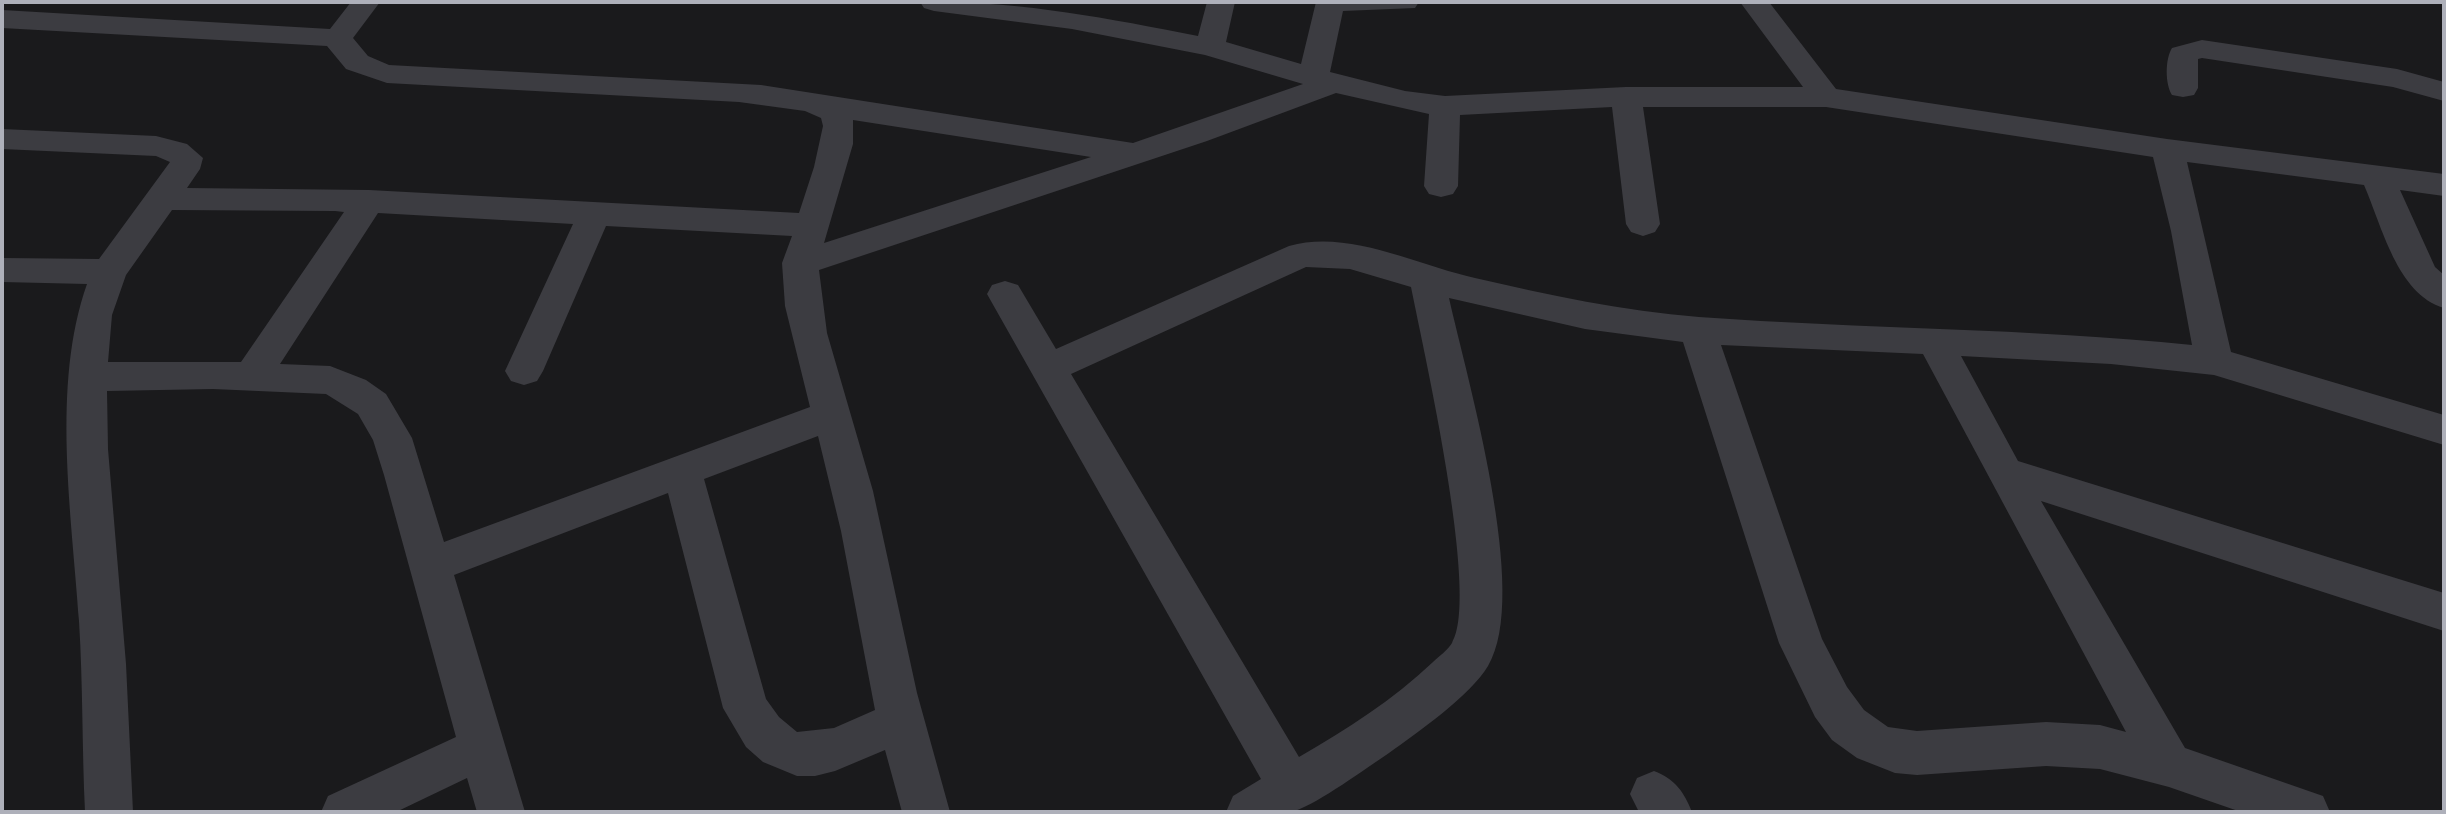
<!DOCTYPE html>
<html>
<head>
<meta charset="utf-8">
<style>
  body { margin:0 }
  #map { position:relative; width:2446px; height:814px; overflow:hidden; background:#1a1a1c; font-family:"PT Sans Narrow",sans-serif }
  canvas { display:block }
  .frame { position:absolute; inset:0; border:4px solid #aeb0ba; pointer-events:none }
</style>
</head>
<body>
<div id="map">
<canvas width="2446" height="814"></canvas>
<div class="frame"></div>
</div>
<script>
const ctx = document.querySelector('canvas').getContext('2d');
ctx.lineJoin = 'round';
function fillPath(path, color) { ctx.fillStyle = color; ctx.fill(path, 'evenodd'); }
fillPath(new Path2D(`
  M351 2H380L353 38 368 56 389 65 761 85 1133 143 1303 84 1205 55 1072 29 934 11 924 8 920 2C1014 0 1105 18 1198 36L1207 2H1235L1226 42 1301 64 1316 2H1419L1415 8 1343 11 1330 72 1405 91 1445 96 1626 87H1803L1740 2H1769L1836 89 2167 139 2444 174V196L2400 190 2435 267 2444 275V308C2397 294 2382 226 2364 185L2187 162 2231 352 2444 415V445L2214 375 2111 364 1961 356 2018 461 2444 593V631L2041 501 2185 748 2323 796 2330 812H2241L2169 787 2100 769 2046 766 1917 775 1895 773 1857 758 1832 740 1815 717 1779 643 1683 342 1585 329 1449 298C1467 379 1531 595 1488 666 1471 695 1417 733 1389 753 1365 769 1320 802 1295 811 1280 814 1243 812 1226 812L1233 796 1261 779 987 294 992 285 1005 281 1018 285 1056 349 1289 246C1349 229 1416 265 1475 278 1549 295 1623 311 1699 317 1864 329 2028 328 2192 345L2171 231 2153 157 1826 107H1643L1660 224 1655 232 1643 236 1631 232 1626 224 1612 107 1460 115 1458 186 1453 194 1441 197 1429 194 1424 186 1429 114 1336 93 1207 141 819 270 827 333 873 491 917 693 950 812H902L885 750 835 771 815 776H797L763 762 746 747 723 708 668 493 454 575 525 812H477L467 778 396 812H321L328 796 456 737 384 475 373 440 358 414 326 394 213 389 107 391 108 449 126 664 133 812H85C82 749 83 685 79 621 72 515 51 385 87 284L2 282V258L99 259 170 162 156 156 2 149V129L156 136 187 144 203 158 200 169 187 188 369 190 799 213 814 167 823 126 821 118 805 111 739 102 387 83 346 69 327 46 2 28V10L330 29ZM853 120 1091 157 824 243 853 144ZM172 210 335 211 344 212 241 362H108L112 315 126 275ZM378 213 573 224 505 371 511 381 524 385 537 381 543 371 606 226 792 236 782 263 785 306 810 407 444 542 412 438 386 394 366 380 330 366 280 364ZM1306 267 1350 269 1411 287C1423 348 1481 599 1452 643 1448 650 1439 656 1433 662 1393 700 1347 729 1299 757L1071 374ZM1721 345 1923 354 2126 732 2100 725 2046 722 1917 731 1888 727 1864 710 1847 687 1822 639ZM818 436 841 531 875 710 834 728 797 732 779 717 766 699 704 479Z
  M2202 40 2397 69 2444 82V101L2393 87 2202 58 2198 59V88L2194 95 2183 97 2172 95C2165 84 2165 59 2172 48Z
  M1654 771C1675 779 1684 792 1692 812H1639L1630 794 1637 778Z`), '#3c3c41');
</script>
</body>
</html>
